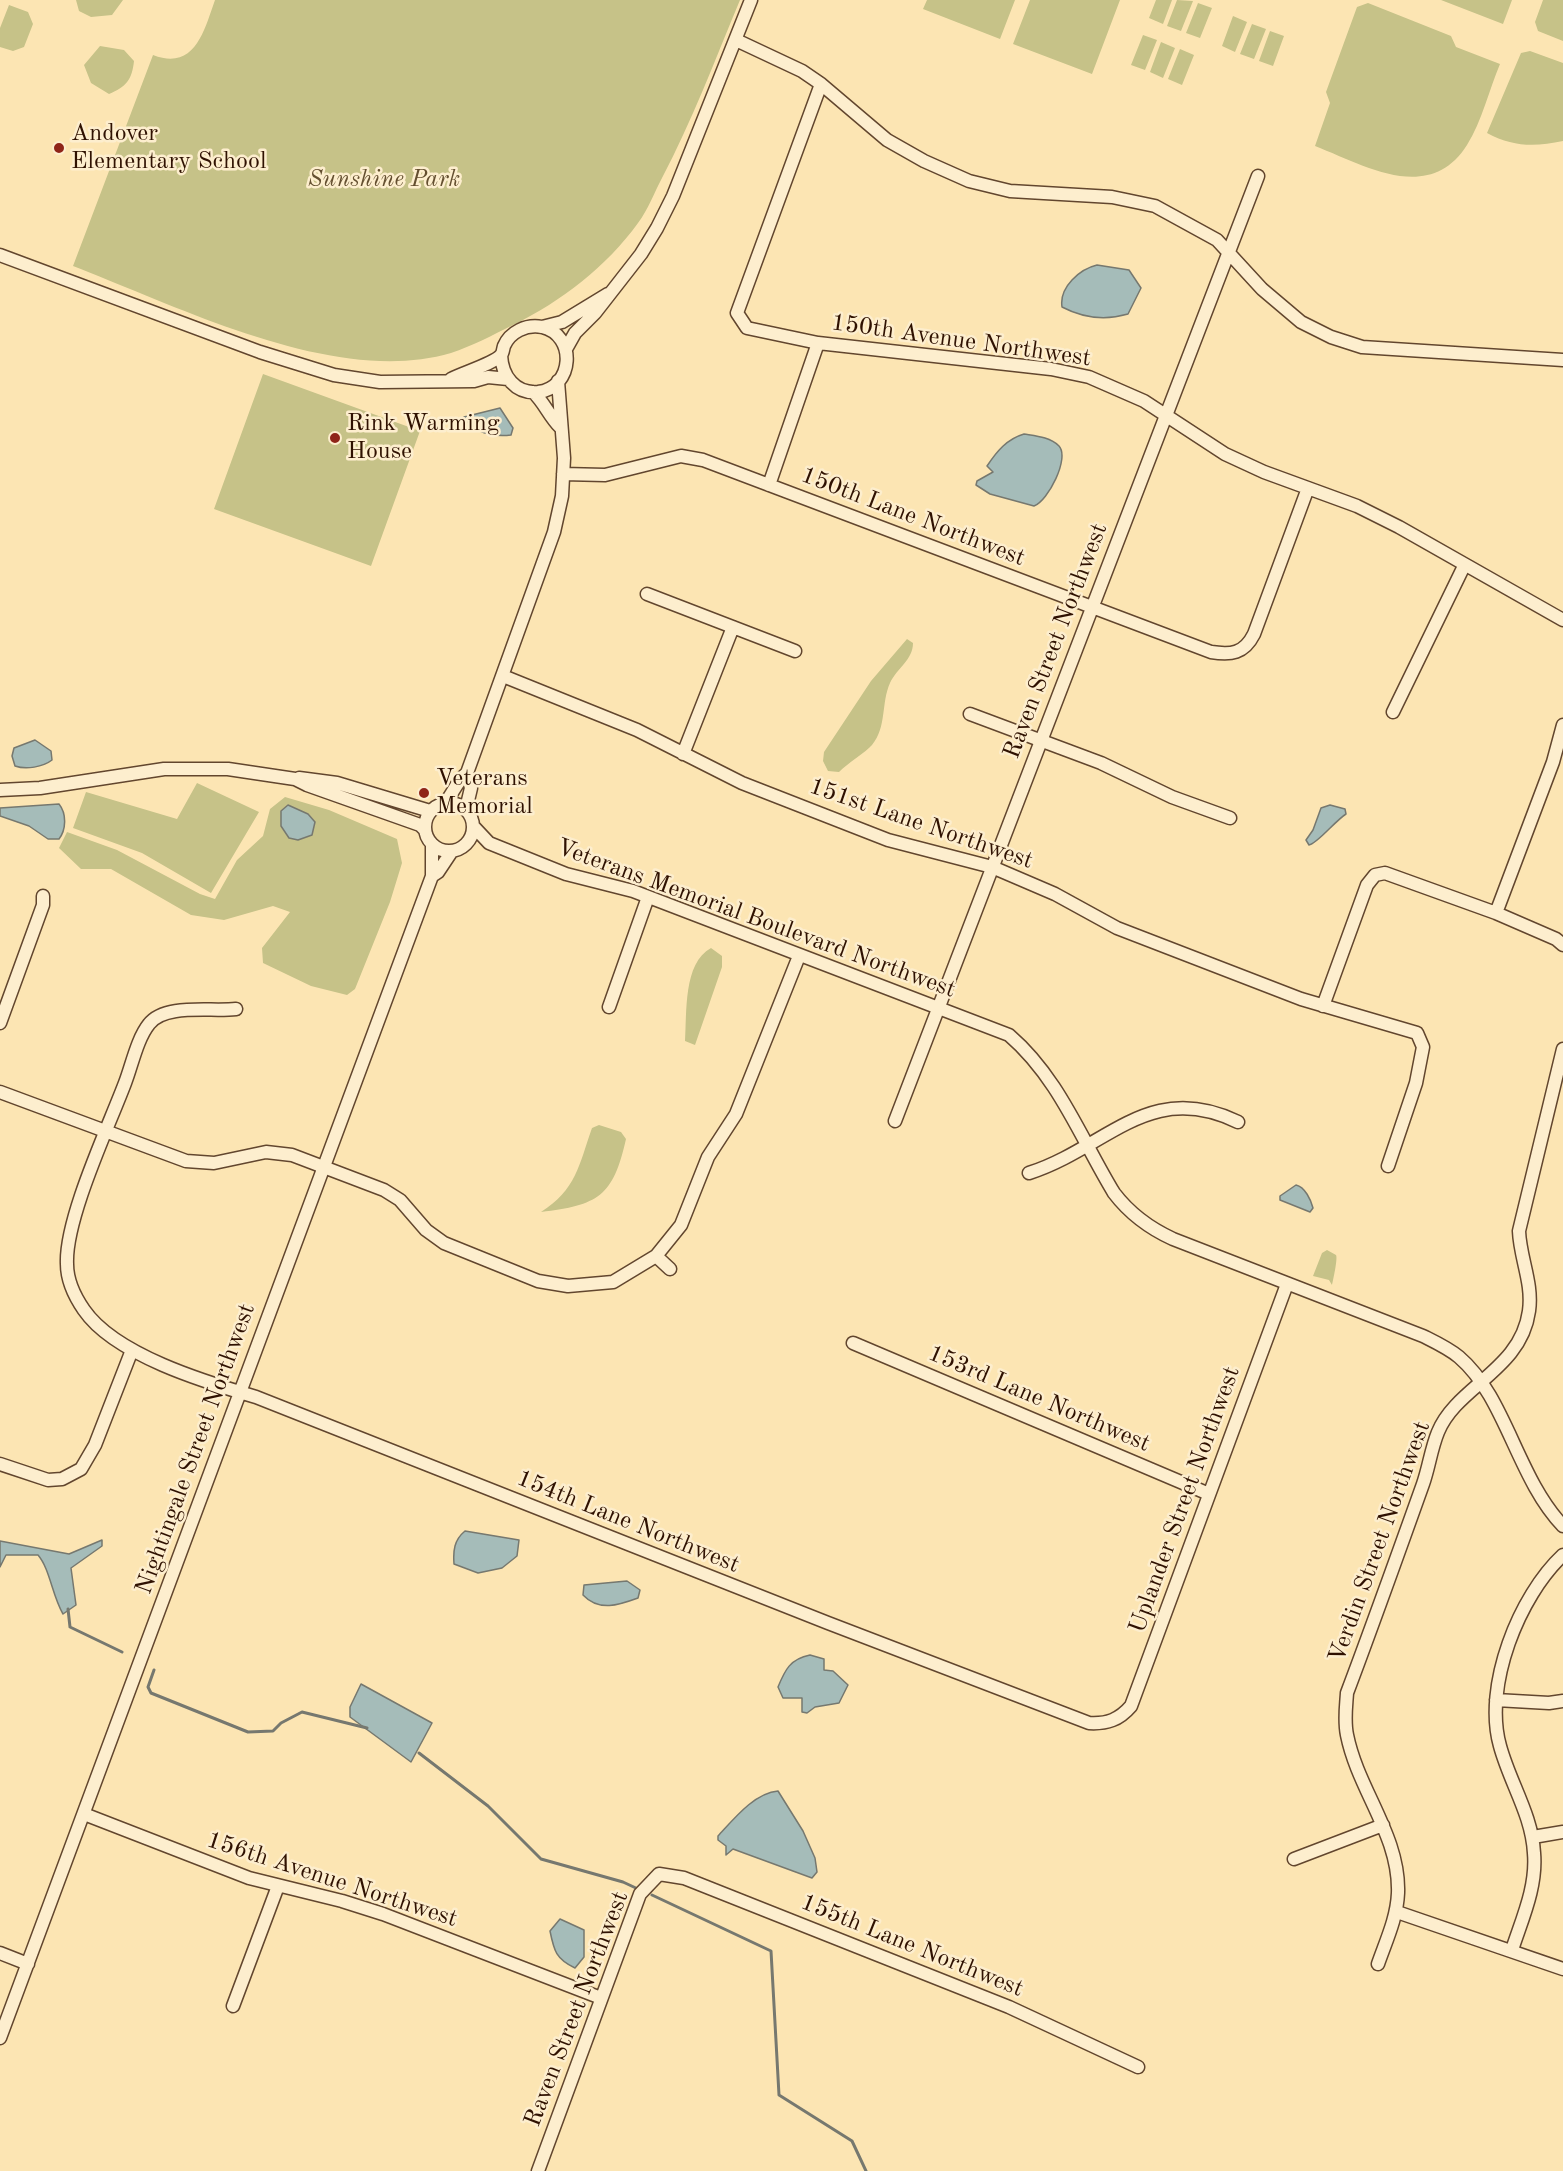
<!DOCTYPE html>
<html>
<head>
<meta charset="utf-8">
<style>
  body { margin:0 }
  canvas { display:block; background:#fce5b3 }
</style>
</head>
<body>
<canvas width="1563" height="2171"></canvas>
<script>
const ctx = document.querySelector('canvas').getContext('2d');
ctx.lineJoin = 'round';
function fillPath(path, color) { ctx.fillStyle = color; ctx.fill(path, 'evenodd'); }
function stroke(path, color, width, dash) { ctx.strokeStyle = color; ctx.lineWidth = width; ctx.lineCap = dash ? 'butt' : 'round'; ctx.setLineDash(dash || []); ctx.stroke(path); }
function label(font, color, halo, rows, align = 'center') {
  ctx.font = font + ' "Old Standard TT",serif'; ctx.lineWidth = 5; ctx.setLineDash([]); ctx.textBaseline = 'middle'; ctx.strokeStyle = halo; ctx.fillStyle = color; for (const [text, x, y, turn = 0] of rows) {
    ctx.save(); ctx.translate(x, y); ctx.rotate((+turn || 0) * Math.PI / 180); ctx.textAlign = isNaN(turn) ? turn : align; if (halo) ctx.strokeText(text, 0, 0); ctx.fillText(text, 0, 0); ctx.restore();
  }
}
fillPath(new Path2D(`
  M76 0H123L112 15 91 17 79 11Z
  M215 0H740C715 60 692 121 662 178 654 193 648 210 638 223 606 267 562 301 513 325 493 335 472 346 451 353 336 387 180 307 73 266L153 55C195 71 204 31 215 0Z
  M927 0H1015L1000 39 923 9Z
  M1030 0H1120L1092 74 1013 44Z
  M1156 0H1172L1163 24 1149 18Z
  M1177 0 1193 1 1181 31 1167 26Z
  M1441 0H1512L1503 24Z
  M1543 0H1563V41L1538 31 1535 22Z
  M1198 3 1212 8 1200 38 1186 33Z
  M1368 3 1451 36 1456 47 1500 64C1489 90 1482 121 1467 145 1429 205 1364 165 1315 146L1330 103 1326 92 1357 7Z
  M9 5 28 12 33 24 24 47 13 51 0 47V28Z
  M1233 16 1247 22 1235 52 1222 46Z
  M1252 24 1266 29 1254 59 1240 54Z
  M1270 31 1284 36 1273 66 1259 61Z
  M1143 35 1157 40 1145 70 1131 65Z
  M1161 42 1175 48 1163 78 1150 72Z
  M100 46 124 50 134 61C132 80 126 87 109 94L91 83 84 65Z
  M1180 49 1194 55 1182 85 1168 79Z
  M1530 51 1563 63V141C1535 147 1513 147 1487 133L1521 53Z
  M263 374 420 431 371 566 214 509Z
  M907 639 913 643C913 660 897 668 890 683 881 703 887 727 872 745 866 752 848 763 839 772L828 771 823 761 824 752 871 681Z
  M197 783 259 812 211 893 142 853 73 828 86 792 177 819Z
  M285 797 329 810 397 839 402 863 390 902 355 989 347 995 311 986 263 963 262 948 290 912 273 906 224 920 191 915 111 869H81L59 848 67 832 117 850 200 894 215 899 237 860 263 836 270 809Z
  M711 948 722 956V967L695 1045 685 1041C687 1013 683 963 711 948Z
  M599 1125 621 1132 626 1139C613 1197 598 1205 541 1212 576 1190 579 1165 592 1128Z
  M1327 1250 1336 1255C1338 1258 1333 1281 1332 1285L1329 1280 1313 1276 1322 1253Z`), '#c6c288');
const water = new Path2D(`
  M1097 265 1129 270 1141 288 1128 314C1104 321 1083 318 1062 307 1059 287 1080 269 1097 265Z
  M500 408 513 428 511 435C494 437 472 433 464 417Z
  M1024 434C1036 436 1050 437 1059 446 1070 458 1048 501 1034 506L990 494 976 485 977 481 993 472 987 466C997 451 1007 439 1024 434Z
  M35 740 51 751 52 760C43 767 26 770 15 766L12 756 14 748Z
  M59 804C67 814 66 830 59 839H48L29 826 0 816V808Z
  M288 805 308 814 315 822 312 835 298 840 289 838 281 826V811Z
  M1330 805 1345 809 1346 814C1335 821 1317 844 1309 845L1306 840 1313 830 1321 808Z
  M1296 1185C1305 1187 1311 1200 1313 1208L1310 1212 1280 1200V1196Z
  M465 1531 519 1540 517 1556 502 1568 478 1573 454 1564C453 1551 454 1540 465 1531Z
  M102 1540V1546L71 1568 76 1605 63 1614C52 1595 50 1569 38 1555H6L0 1567V1541L69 1554Z
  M627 1581 640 1590 638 1598C619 1605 599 1612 583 1595L584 1585Z
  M810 1655 824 1659V1670L833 1671 848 1685 839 1703 815 1707 807 1713 802 1712V1698H783L778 1687C785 1670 790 1659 810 1655Z
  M361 1684 432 1723 411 1762 350 1717V1707Z
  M778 1791 803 1831 815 1858 817 1872 812 1878 733 1849 726 1855V1846L718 1840V1836C733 1820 754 1793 778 1791Z
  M560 1919 584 1930V1957L575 1968C556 1959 554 1951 550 1931Z`);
fillPath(water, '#a5bcb9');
stroke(water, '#76786f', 1.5);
stroke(new Path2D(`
  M68 1609 70 1627 122 1652
  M154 1670 148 1687 151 1693 248 1732 273 1731 281 1723 302 1712 367 1728
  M419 1753 488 1806 541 1859 623 1882 638 1889
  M652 1895 771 1951 779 2095 852 2141 866 2171`), '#76786f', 3);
const minor = new Path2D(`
  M736 40 802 71 821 84 887 140 924 161 969 181 1010 191 1112 197 1155 206 1217 240 1262 289 1301 322 1331 337 1362 347 1563 360
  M821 84 737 313 747 328 818 343 1051 369 1089 377 1144 401 1225 454 1264 472 1357 506 1399 527 1563 620
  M0 255 260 352 334 375 380 382 474 381 488 377 508 379
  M542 327 562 322 608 294
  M566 349 575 333 595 313 641 254 657 228 673 196 751 0
  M451 379C462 373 495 363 501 355 503 353 503 349 504 346 510 332 526 324 542 327 577 335 574 388 538 392 515 394 502 376 501 355
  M533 392C544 402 549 416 560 427
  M563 474 605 475 681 456 703 460 1211 652C1231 655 1244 654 1254 634L1308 488
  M769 485 818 343
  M647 594 795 651
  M503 676 637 730 742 783 888 840 992 867 1055 894 1117 928 1301 999 1417 1033 1423 1047 1416 1083 1388 1166
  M1393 712 1464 566
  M970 714 1101 763 1172 797 1230 818
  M683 754 733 627
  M299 778 337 783 430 811
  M0 790 40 788 164 769H228L295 779 307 785 420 825 425 830
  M425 827a24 24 0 1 1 48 0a24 24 0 1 1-48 0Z
  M445 803C454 792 456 782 467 773
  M466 809 471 788 467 773 554 532 562 496 564 458 558 381
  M474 827 489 843 566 874 633 891 1009 1035C1059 1078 1081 1139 1114 1193 1130 1214 1149 1228 1173 1239L1423 1336C1435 1342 1448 1348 1459 1357 1506 1397 1517 1478 1563 1526
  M432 876V844
  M1496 913 1553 762 1563 725
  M1323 1006 1367 885 1375 875 1385 873 1496 913 1556 939 1563 945
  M609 1007 648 897
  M236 1009C211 1012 165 1003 149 1024 137 1039 132 1065 125 1083 108 1128 65 1219 67 1264 67 1281 75 1297 84 1310 115 1355 205 1382 256 1397L828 1623 1089 1723C1107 1724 1119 1720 1131 1706L1287 1284
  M0 1023 43 905V896
  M0 1092 186 1161 214 1163 266 1152 292 1155 384 1190 400 1200 426 1230 444 1243 538 1281 568 1286 613 1282 656 1256 681 1225 708 1157 736 1114 799 956
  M895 1121 1258 176
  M1029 1173C1107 1148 1149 1079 1238 1122
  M656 1256 670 1269
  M853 1343 1209 1494
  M0 1464 48 1480 62 1479 81 1469 95 1445 132 1350
  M1496 1700 1549 1703 1563 1701
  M84 1814 249 1878 342 1901 383 1914 601 1998
  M1533 1837 1563 1832
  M1294 1859 1383 1825
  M1397 1912 1563 1969
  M1512 1950C1522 1919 1537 1887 1534 1853 1532 1815 1510 1783 1500 1746 1483 1686 1519 1596 1563 1555
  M0 1953 28 1964
  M1378 1964C1386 1941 1397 1918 1398 1893 1400 1836 1358 1790 1347 1735 1344 1721 1346 1708 1347 1693 1373 1624 1398 1554 1423 1484 1429 1467 1431 1449 1438 1432 1457 1386 1521 1370 1529 1311 1533 1283 1520 1258 1519 1231L1563 1049
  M233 2006 278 1886
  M0 2038 432 876 438 872 452 851
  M538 2171 640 1894 659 1874 684 1878 1009 2007 1138 2067`);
stroke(minor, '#62462e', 15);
stroke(minor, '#fdeece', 12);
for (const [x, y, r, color] of [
  [59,148,6,"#8f2418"],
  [335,438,6,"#8f2418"],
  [424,793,6,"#8f2418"]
]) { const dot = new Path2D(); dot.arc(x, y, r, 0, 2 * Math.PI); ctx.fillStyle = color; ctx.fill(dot); stroke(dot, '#fdeece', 2); }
label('24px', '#2f1101', '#fdeece', [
  ["Andover",71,134],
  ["Elementary School",71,162],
  ["Rink Warming",347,424],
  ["House",347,452],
  ["Veterans",436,779],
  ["Memorial",436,807]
], 'left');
label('italic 24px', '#644f30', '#fdeece', [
  ["Sunshine Park",384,180]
]);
label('24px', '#2f1101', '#fdeece', [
  ["150th Avenue Northwest",961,341,8],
  ["150th Lane Northwest",913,517,21],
  ["Raven Street Northwest",1056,641,-69],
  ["151st Lane Northwest",921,824,19],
  ["Veterans Memorial Boulevard Northwest",756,919,20],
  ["153rd Lane Northwest",1039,1399,23],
  ["Nightingale Street Northwest",196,1449,-70],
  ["Uplander Street Northwest",1185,1500,-70],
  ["154th Lane Northwest",628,1522,22],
  ["Verdin Street Northwest",1380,1542,-70],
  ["156th Avenue Northwest",332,1880,18],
  ["155th Lane Northwest",912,1946,22],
  ["Raven Street Northwest",577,2009,-69]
]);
</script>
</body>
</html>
